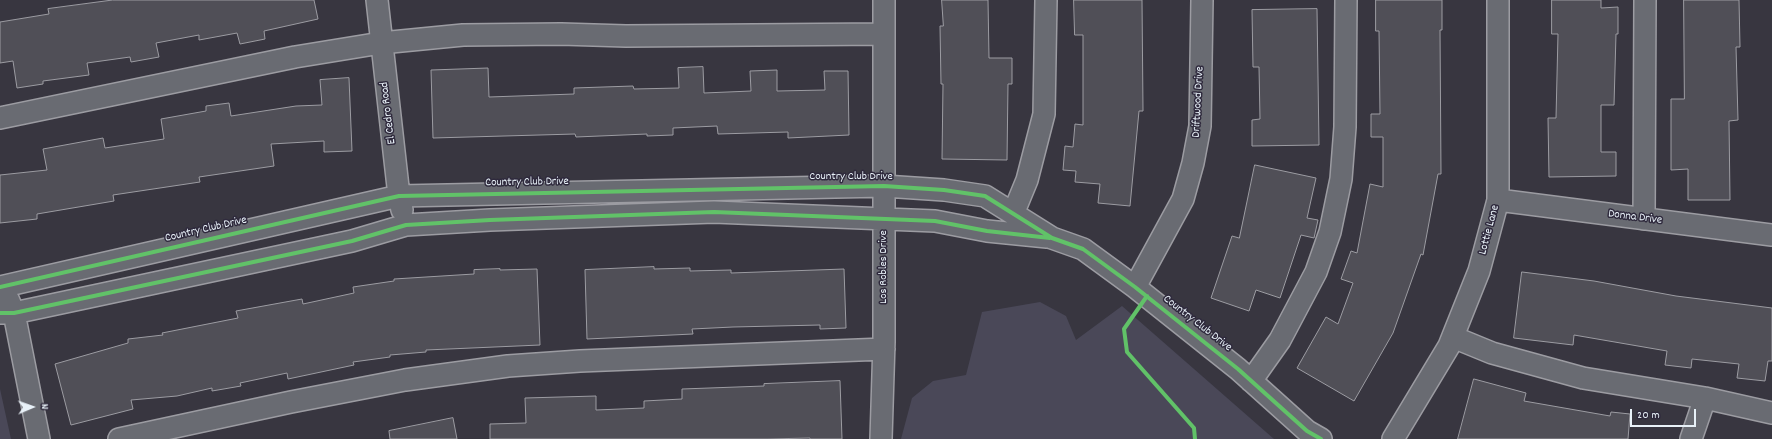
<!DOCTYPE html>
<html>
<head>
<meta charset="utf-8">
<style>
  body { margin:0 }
  #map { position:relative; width:1772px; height:439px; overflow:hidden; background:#383640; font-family:Dekko,sans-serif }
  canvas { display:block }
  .north { position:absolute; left:12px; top:387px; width:40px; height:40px; -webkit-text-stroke:3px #2f2a3d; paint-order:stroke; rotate:88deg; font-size:11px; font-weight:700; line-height:16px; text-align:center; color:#e8f1f8 }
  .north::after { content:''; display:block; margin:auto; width:14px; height:18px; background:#e8f1f8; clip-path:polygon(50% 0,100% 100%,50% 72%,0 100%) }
  .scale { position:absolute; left:1630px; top:409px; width:66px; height:18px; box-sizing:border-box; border:2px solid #e8f1f8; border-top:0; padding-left:5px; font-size:12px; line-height:14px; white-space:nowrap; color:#e8f1f8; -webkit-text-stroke:3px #2f2a3d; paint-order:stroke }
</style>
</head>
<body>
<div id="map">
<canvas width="1772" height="439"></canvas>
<div class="north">N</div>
<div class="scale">20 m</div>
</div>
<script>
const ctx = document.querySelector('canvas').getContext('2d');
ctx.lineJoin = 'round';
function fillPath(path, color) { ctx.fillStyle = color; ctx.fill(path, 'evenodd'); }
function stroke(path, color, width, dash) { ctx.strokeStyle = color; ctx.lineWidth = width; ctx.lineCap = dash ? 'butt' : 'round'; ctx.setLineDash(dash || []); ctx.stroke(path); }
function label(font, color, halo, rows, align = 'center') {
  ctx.font = font + ' Dekko,sans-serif'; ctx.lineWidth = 3; ctx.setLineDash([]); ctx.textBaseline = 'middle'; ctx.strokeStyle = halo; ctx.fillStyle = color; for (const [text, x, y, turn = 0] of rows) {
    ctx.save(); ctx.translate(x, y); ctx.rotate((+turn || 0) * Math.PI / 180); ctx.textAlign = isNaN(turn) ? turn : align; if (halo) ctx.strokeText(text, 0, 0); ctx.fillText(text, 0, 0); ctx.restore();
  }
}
fillPath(new Path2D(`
  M1040 302 1066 316 1076 340 1122 306 1274 439H901L912 398 933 381 966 375 982 312Z
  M0 389 11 439H0Z`), '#4a4858');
const building = new Path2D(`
  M113 0H314L318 19 264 31 265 39 240 44 237 33 199 40V35L156 43 159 57 131 62 130 57 87 63 89 75 43 81V84L17 88 13 61 0 63V22L49 14 48 9Z
  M942 0H988L989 58H1012V84H1008L1007 160 942 159 943 84H941L940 26H943Z
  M1074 0H1142L1143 111H1139L1130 206 1098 203 1100 184 1075 182 1076 171 1063 170 1065 146 1073 147 1075 124 1083 125V35H1075Z
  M1376 0H1442V30H1440L1441 174H1438L1423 255 1421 254 1393 333 1354 401 1297 368 1326 317 1338 324 1353 283 1341 279 1351 251 1357 253 1370 184 1383 187V137H1371V114H1380L1379 31H1376Z
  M1552 0H1601V8L1618 7V34H1616L1614 105H1601V152H1616V176L1549 177 1548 118H1556L1558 34H1552Z
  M1684 0H1739L1740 47H1736L1738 120 1729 121 1730 200H1688V169L1671 170V99H1684Z
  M1317 9 1319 145 1252 146V120L1260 119 1259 67H1253L1252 10Z
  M703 67 704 93 751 91 750 71 777 70V91L825 90 824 71H848L849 135 788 138V132L718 134 717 126 673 128V135L647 136V134L576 137 575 134 433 138 431 70 488 68 489 97 574 94V88L633 86 634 89 679 88 678 68Z
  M349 78 352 151 324 152V141L271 144 274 166 199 177 200 182 113 195 114 201 37 214V219L0 223V175L47 170 43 149 103 138 105 148 164 139 161 119 206 111V106L229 103 231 116 296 106 322 105 320 80Z
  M1255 165 1316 178 1307 218 1318 220 1314 238 1301 235 1280 298 1256 290 1249 311 1211 298 1232 236 1239 238Z
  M654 267V269L690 268V271L731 270V273L844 269 846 328 820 329V325L733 327 692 329 693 334 587 339 585 270Z
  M500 269V270L537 269 540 345 426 350V352L390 355V357L353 362 354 365 288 379 287 373 240 383 241 386 212 391V388L177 396 131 400 133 409 71 425 55 364 128 343V339L163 335 162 333 238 318 236 311 302 299 303 304 354 293 353 287 394 281V279L474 274V270Z
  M1522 272 1594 281 1676 296 1772 308V361H1768L1765 381 1737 378 1739 364 1692 359 1691 368 1665 365 1667 351 1574 335 1573 345 1514 338Z
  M1474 379 1526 393 1524 401 1610 416 1611 412 1630 414 1628 439H1458Z
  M840 381 842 439H810V438L767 439H490V424L526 423 525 398 596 396V410L644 408V401L682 399V389L764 386V384Z
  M453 418 457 439H390L389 431Z`);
fillPath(building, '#504f57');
stroke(building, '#9c9ca2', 1);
const minor = new Path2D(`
  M377 0 399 196 402 210
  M0 118 295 57 381 43 463 35 561 34 626 36 884 34
  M1498 200 1772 235
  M1013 214 1027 180 1044 114 1046 0
  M1644 219 1645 0
  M0 287 399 196 884 186 944 190 985 196 1052 238 1083 249 1135 287 1238 369 1307 431 1321 439
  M1135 287 1183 199 1193 163 1200 126 1202 0
  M8 299 14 313 39 439
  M0 313H14L352 241 406 225 490 220 714 212 935 221 987 231 1047 237
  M1453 337 1492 353 1583 378 1705 398 1772 413
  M1251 381 1280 340 1316 272 1330 232 1341 179 1345 127 1346 0
  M119 439 291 402 405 380 508 366 580 361 884 349
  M881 439 884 342V0
  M1393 439 1449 346 1479 271 1498 200V0
  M1691 439 1705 398`);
stroke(minor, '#9c9ca2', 24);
stroke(minor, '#696b72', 21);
stroke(new Path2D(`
  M0 287 399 196 884 186 944 190 985 196 1052 238 1083 249 1135 287 1238 369 1307 431 1321 439
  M1147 296 1124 329 1127 352 1194 428 1195 439
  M0 313H14L352 241 406 225 490 220 714 212 935 221 987 231 1050 238`), '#61c268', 4);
label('12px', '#e8f1f8', '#2f2a3d', [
  ["Driftwood Drive",1199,102,-87],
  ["El Cedro Road",389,113,-97],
  ["Country Club Drive",851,177],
  ["Country Club Drive",527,183,-1],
  ["Donna Drive",1635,218,7],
  ["Country Club Drive",206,230,-13],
  ["Lottie Lane",1490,230,-75],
  ["Los Robles Drive",884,267,-90],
  ["Country Club Drive",1197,324,38]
]);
</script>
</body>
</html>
